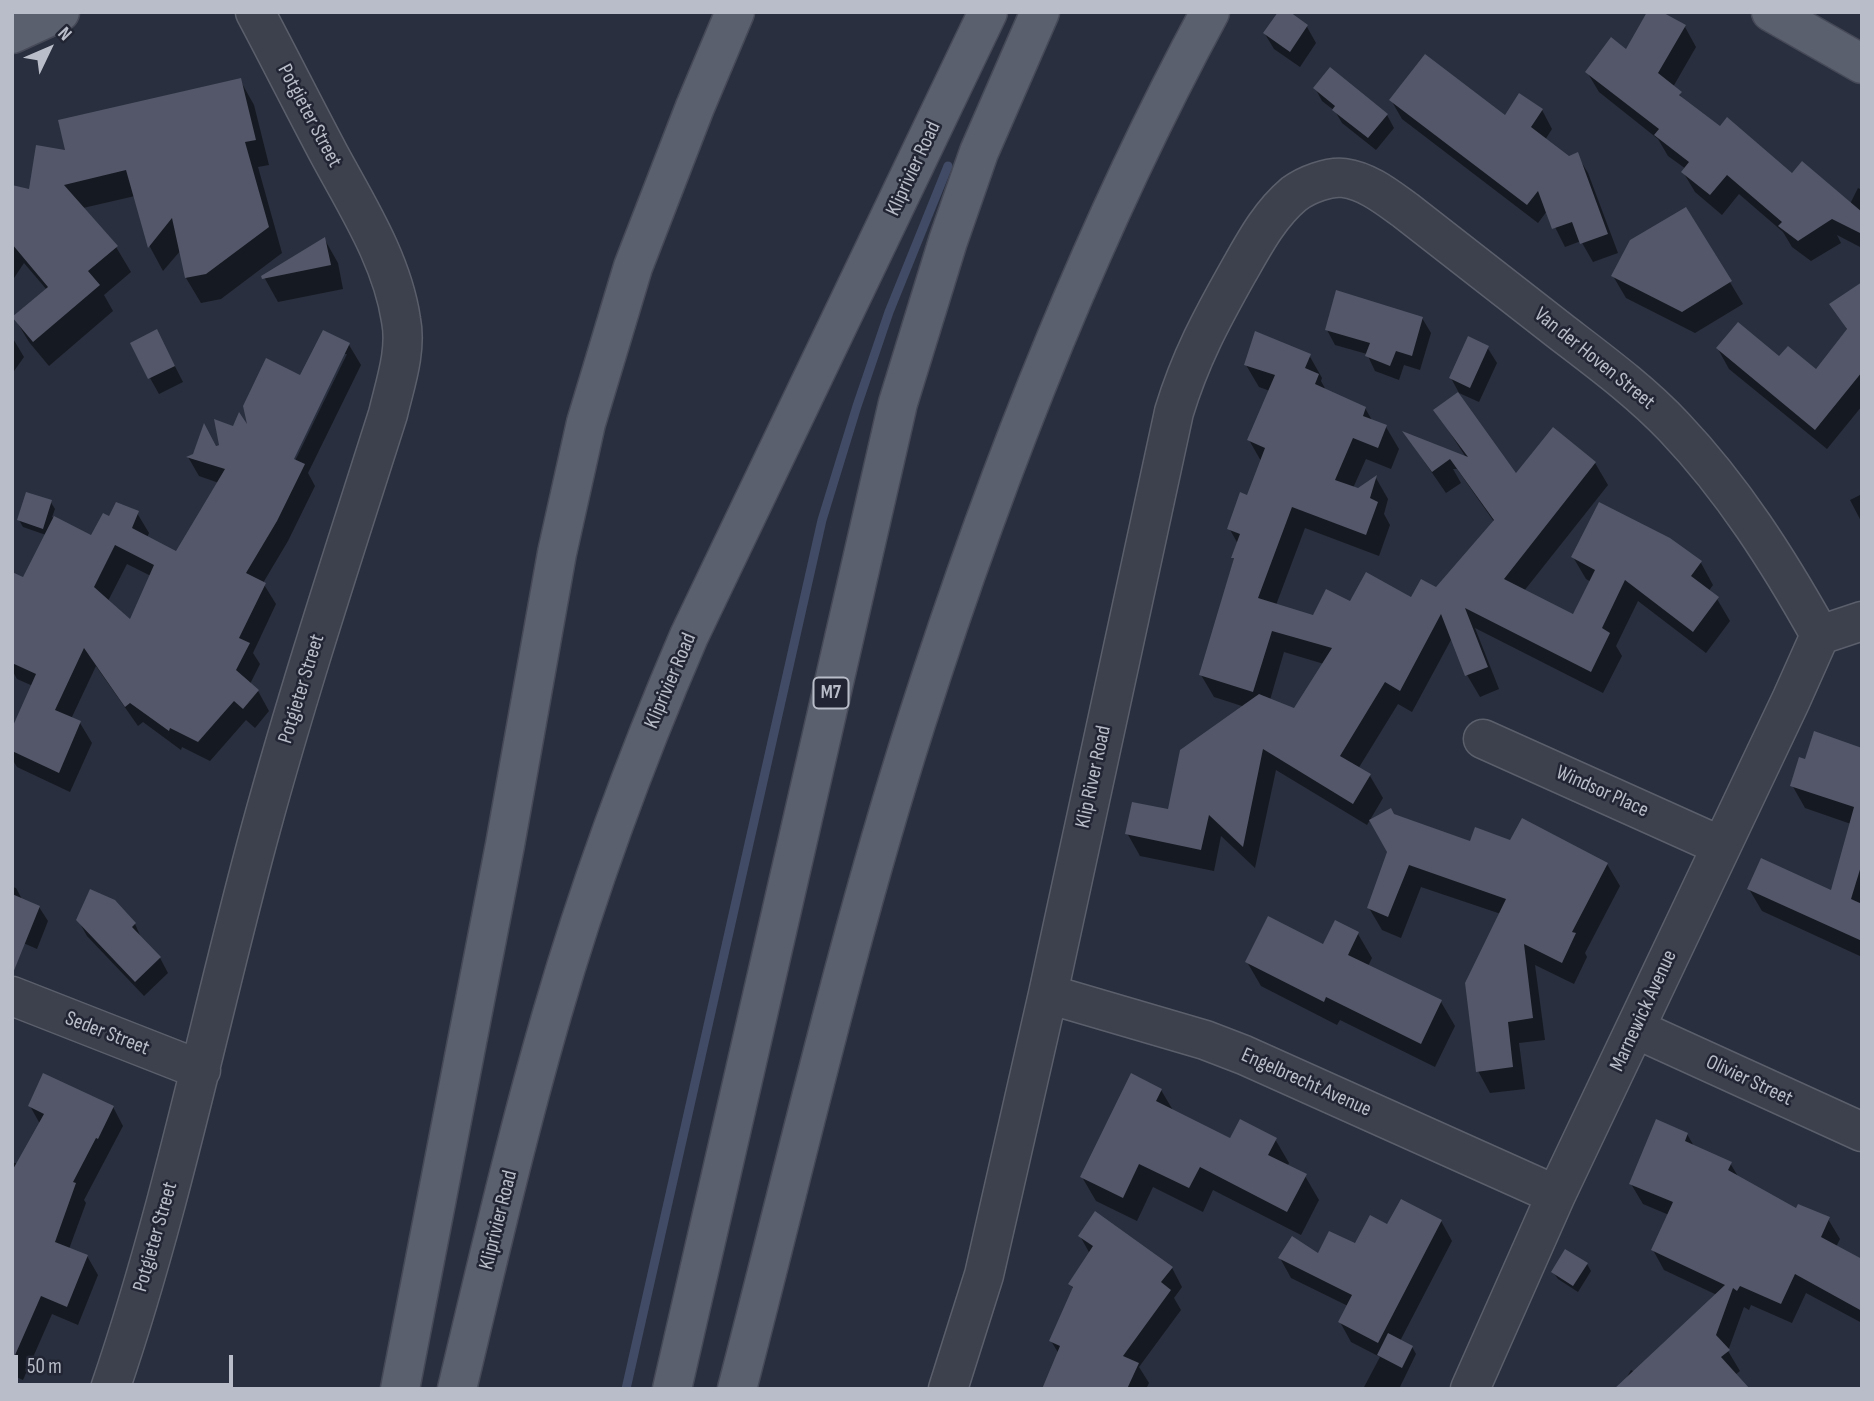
<!DOCTYPE html>
<html>
<head>
<meta charset="utf-8">
<style>
  body { margin:0 }
  #map { position:relative; width:1874px; height:1401px; overflow:hidden; background:#292f3e; font-family:"Sofia Sans Condensed",sans-serif }
  canvas { display:block }
  .frame { position:absolute; inset:0; border:14px solid #b9bdc9; pointer-events:none }
  .north { position:absolute; left:14px; top:14px; width:70px; height:70px; -webkit-text-stroke:5px #222634; paint-order:stroke; rotate:46deg; font-size:19px; font-weight:700; line-height:28px; text-align:center; color:#b9bdc9 }
  .north::after { content:''; display:block; margin:auto; width:24px; height:32px; background:#b9bdc9; clip-path:polygon(50% 0,100% 100%,50% 72%,0 100%) }
  .scale { position:absolute; left:14px; top:1355px; width:219px; height:32px; box-sizing:border-box; border:4px solid #b9bdc9; border-top:0; padding-left:9px; font-size:21px; line-height:24px; white-space:nowrap; color:#b9bdc9; -webkit-text-stroke:5px #222634; paint-order:stroke }
</style>
</head>
<body>
<div id="map">
<canvas width="1874" height="1401"></canvas>
<div class="frame"></div>
<div class="north">N</div>
<div class="scale">50 m</div>
</div>
<script>
const ctx = document.querySelector('canvas').getContext('2d');
ctx.lineJoin = 'round';
function fillPath(path, color) { ctx.fillStyle = color; ctx.fill(path, 'evenodd'); }
function stroke(path, color, width, dash) { ctx.strokeStyle = color; ctx.lineWidth = width; ctx.lineCap = dash ? 'butt' : 'round'; ctx.setLineDash(dash || []); ctx.stroke(path); }
function label(font, color, halo, rows, align = 'center') {
  ctx.font = font + ' "Sofia Sans Condensed",sans-serif'; ctx.lineWidth = 5; ctx.setLineDash([]); ctx.textBaseline = 'middle'; ctx.strokeStyle = halo; ctx.fillStyle = color; for (const [text, x, y, turn = 0] of rows) {
    ctx.save(); ctx.translate(x, y); ctx.rotate((+turn || 0) * Math.PI / 180); ctx.textAlign = isNaN(turn) ? turn : align; if (halo) ctx.strokeText(text, 0, 0); ctx.fillText(text, 0, 0); ctx.restore();
  }
}
fillPath(new Path2D(`
  M1287 12 1307 27 1316 43 1300 67 1274 49 1265 34Z
  M1685 27 1696 47 1673 87 1685 101 1720 128 1792 175 1850 204 1858 188 1862 190V248L1837 235 1841 243 1811 261 1792 247 1783 232 1739 194 1722 215 1695 192 1683 172 1686 169 1668 156 1658 139 1599 92 1587 72Z
  M240 80 254 105 269 165 258 167 282 253 221 299 201 303 186 278 181 250 163 271 150 247 135 196 83 208 116 247 131 272 104 295 113 311 49 366 29 342 14 317 47 290 24 263 12 281V187L31 191 67 152Z
  M1315 88 1387 115 1394 128 1376 150 1342 123 1335 111 1322 101Z
  M1391 100 1505 118 1542 110 1552 129 1545 140 1568 158 1577 155 1588 173 1618 253 1593 262 1581 241 1565 247 1547 211 1538 223 1402 119Z
  M1686 209 1743 304 1695 333 1626 298 1613 276Z
  M325 240 338 263 343 289 278 302 264 277Z
  M1862 284V406L1827 449 1729 369 1718 349 1780 358 1816 372 1848 331 1832 305Z
  M1422 318 1431 333 1420 370 1404 365 1399 380 1375 371 1367 354 1335 345 1327 330Z
  M323 332 349 345 361 365 308 473 315 486 288 541 263 583 276 604 253 653 260 664 250 684 258 691 269 711 255 728 246 720 210 761 182 747 181 750 143 722 138 726 96 666 71 719 80 723 92 743 70 792 17 767 12 759V732L33 686 17 679 12 670V644L24 579 46 535 23 527 19 520 50 501 55 509 52 517 92 538 110 519 137 513 149 533 147 538 177 554 219 483 199 476 188 457 249 433 301 378ZM343 354H347L292 467 288 466ZM127 564 151 576 131 622 108 601Z
  M12 337 24 357 12 374Z
  M165 347 183 382 159 394 150 378Z
  M1487 347 1497 363 1479 402 1459 393 1451 378Z
  M1309 355 1322 378 1321 381 1327 392 1365 408 1373 422 1386 427 1399 449 1391 469 1366 459 1353 488 1358 490 1376 478 1388 499 1384 514 1390 525 1379 556 1305 528 1276 605 1314 617 1351 603 1412 599 1436 589 1495 523 1457 469H1453L1461 483 1446 493 1406 435 1467 459 1436 411 1516 476 1595 463 1608 485 1524 591 1574 616 1591 582 1586 579 1573 557 1701 563 1713 585 1708 592 1717 599 1730 621 1706 653 1638 601 1616 646 1622 656 1603 693 1475 628 1499 689 1480 697 1467 675 1452 638 1412 712 1398 704 1358 769 1370 776 1383 798 1367 825 1276 770 1255 868 1221 836 1214 871 1140 856 1127 833 1169 811 1245 707 1214 697 1201 675 1238 544 1229 528 1248 497 1261 461 1249 440 1270 391 1259 387 1246 365ZM1284 652 1324 664 1295 710 1270 700Z
  M1862 494V523L1850 500Z
  M1862 750V957L1762 911 1749 889 1832 892 1851 824 1805 808 1792 785 1806 761Z
  M1393 816 1471 843 1511 842 1607 864 1620 886 1585 953 1587 957 1574 984 1535 965 1545 1040 1519 1043 1525 1089 1490 1093 1478 1071 1501 914 1421 887 1401 938 1382 930 1369 908 1389 852Z
  M12 887 16 888 23 901 39 907 48 921 37 949 12 938Z
  M78 920 135 924 142 940 160 958 168 973 144 996 87 936Z
  M1358 934 1372 958 1368 966 1441 1002 1455 1026 1435 1067 1340 1020 1337 1025 1261 986 1247 962 1323 946Z
  M1161 1090 1174 1112 1231 1141 1275 1139 1289 1163 1287 1167 1305 1176 1319 1200 1301 1235 1213 1190 1203 1212 1153 1187 1137 1221 1096 1201 1082 1177Z
  M30 1106 113 1107 123 1126 84 1200 86 1203 69 1249 87 1256 98 1275 78 1325 52 1314 23 1380 12 1375V1162L18 1164 40 1124Z
  M1687 1134 1695 1148 1730 1163 1739 1178 1797 1211 1828 1219 1840 1239 1836 1247 1862 1261V1323L1806 1293 1792 1323 1751 1305 1749 1310 1744 1307 1728 1351 1740 1371 1735 1375 1622 1386 1631 1370 1635 1372 1717 1295 1664 1270 1653 1250 1669 1215 1643 1204 1631 1184Z
  M1441 1221 1452 1241 1400 1341 1412 1347 1416 1354 1399 1389H1363L1380 1357 1351 1342 1340 1322 1348 1306 1291 1278 1280 1258 1319 1256 1355 1246 1388 1227Z
  M1080 1236 1172 1268 1182 1287 1174 1298 1181 1310 1139 1367 1149 1383 1146 1389H1043L1059 1354 1051 1341 1074 1290 1070 1284 1090 1254Z
  M1587 1264 1591 1271 1578 1292 1558 1279 1553 1272Z`), '#0007');
stroke(new Path2D(`
  M626 1389 822 520 857 406 889 312 948 166`), '#414b65', 9);
fillPath(new Path2D(`
  M1278 12H1290L1308 25 1290 52 1263 33Z
  M1647 12H1662L1686 25 1658 73 1682 92 1679 95 1720 126 1727 117 1792 173 1802 161 1862 212V234L1832 219 1798 241 1778 226 1782 222 1727 175 1710 195 1681 172 1689 162 1654 135 1659 129 1585 72 1611 37 1626 49Z
  M1425 54 1505 115 1519 93 1543 109 1531 127 1569 156 1578 152 1608 234 1580 244 1572 222 1552 229 1538 191 1527 205 1389 100Z
  M1330 67 1388 114 1368 138 1332 110 1335 106 1313 88Z
  M241 78 256 140 245 142 269 227 206 274 185 278 172 218 148 248 126 170 64 185 118 246 88 271 100 285 33 342 12 317 48 287 12 244V185L29 189 36 145 65 150 58 120Z
  M1686 207 1732 281 1682 312 1611 276 1630 240Z
  M325 237 331 265 262 279 261 276Z
  M1862 282V372L1815 430 1716 348 1738 322 1779 356 1788 346 1816 369 1847 329 1829 304Z
  M1336 290 1423 317 1412 356 1396 351 1390 366 1365 356 1370 343 1325 330Z
  M157 329 175 366 148 379 130 343Z
  M323 330 350 343 294 459 305 464 277 521 246 573 266 583 239 638 250 643 236 670 259 690 243 709 234 701 198 742 170 728 169 731 130 703 125 707 84 648 55 710 81 721 59 773 12 751V728L36 674 12 663V572L23 577 54 516 91 535 103 513 109 516 116 502 139 511 132 528 176 551 225 469 186 457 193 454 204 423 216 446 219 445 214 419 233 426 239 412 247 424 243 406 266 358 300 375ZM115 545 154 565 130 619 94 587Z
  M1255 331 1311 354 1305 368 1319 374 1315 384 1366 407 1363 416 1387 425 1378 448 1353 438 1335 480 1358 488 1377 475 1370 498 1378 502 1366 535 1292 507 1258 598 1313 615 1326 589 1350 601 1366 572 1411 597 1421 579 1436 587 1494 520 1450 459 1432 472 1402 431 1468 457 1433 410 1458 392 1516 473 1553 427 1596 462 1504 579 1573 614 1595 570 1571 557 1599 502 1670 538 1702 561 1691 576 1719 597 1693 632 1625 580 1602 628 1610 633 1591 672 1465 608 1488 667 1465 676 1441 614 1400 691 1385 682 1340 756 1371 774 1353 804 1263 749 1243 847 1209 815 1201 850 1125 834 1132 802 1168 809 1180 750 1259 694 1294 708 1332 648 1272 631 1253 692 1199 675 1234 558H1231L1240 534 1227 529 1240 492 1247 495 1265 448 1247 440 1275 375 1244 365Z
  M1468 336 1489 346 1470 388 1449 378Z
  M26 492 52 500 43 529 17 520Z
  M1814 731 1862 748V863L1851 899 1862 904V941L1747 889 1761 858 1831 890 1854 807 1790 786 1799 757 1805 759Z
  M1391 808 1394 814 1470 841 1475 827 1510 840 1522 818 1608 863 1572 932 1576 933 1562 963 1524 944 1533 1018 1508 1022 1513 1067 1476 1072 1465 983 1506 899 1409 865 1388 917 1367 908 1387 852 1369 820Z
  M90 889 115 900 136 923 132 927 161 957 135 982 76 920Z
  M12 894 40 906 13 973H12Z
  M1268 916 1323 944 1335 920 1359 932 1348 955 1442 1000 1421 1044 1326 997 1324 1002 1245 962Z
  M43 1073 114 1106 98 1139 96 1138 73 1182 76 1183 55 1242 88 1255 67 1307 41 1296 12 1362V1171L44 1114 28 1106Z
  M1131 1073 1162 1089 1156 1101 1230 1138 1240 1119 1277 1138 1268 1155 1307 1174 1287 1212 1200 1167 1189 1188 1139 1164 1123 1198 1080 1177Z
  M1656 1119 1688 1133 1685 1141 1732 1162 1728 1170 1796 1208 1798 1204 1830 1217 1821 1237 1862 1259V1311L1795 1274 1781 1304 1740 1286 1737 1291 1733 1288 1716 1335 1730 1350 1721 1357 1750 1389H1614L1725 1285 1651 1250 1673 1202 1629 1184Z
  M1401 1199 1442 1220 1378 1343 1338 1322 1352 1295 1278 1258 1292 1236 1318 1253 1329 1231 1355 1243 1370 1215 1387 1224Z
  M1095 1211 1173 1267 1161 1282 1171 1290 1123 1356 1139 1363 1127 1389H1042L1060 1346 1049 1341 1073 1287 1068 1284 1093 1246 1078 1236Z
  M1565 1249 1588 1263 1573 1286 1551 1272Z
  M1388 1333 1413 1346 1402 1368 1377 1355Z`), '#535769');
const minor = new Path2D(`
  M1820 635 1862 621
  M1483 739 1721 846
  M1048 994 1205 1040 1244 1055 1556 1195
  M12 996 201 1070
  M1636 1029 1862 1132
  M110 1389C173 1205 210 1015 261 828 299 689 344 552 388 414 395 384 407 351 401 320 392 260 357 206 329 154 304 107 280 59 255 12
  M948 1389 984 1275 1048 994 1174 412C1190 359 1211 320 1238 272 1254 244 1269 215 1294 194 1306 185 1329 176 1344 178 1367 181 1387 197 1405 210 1457 250 1508 291 1560 331 1599 361 1640 391 1674 427 1733 489 1778 560 1820 635
  M1470 1389 1556 1195 1791 700 1820 635`);
const major = new Path2D(`
  M1771 12 1862 64
  M12 34 60 12
  M400 1389 505 845 557 553 586 423 633 267 695 107 735 12
  M457 1389C487 1264 516 1138 552 1014 589 886 636 759 689 636L988 12
  M672 1389 898 403 948 241 979 152 1040 12
  M737 1389C795 1167 846 942 916 723 994 479 1088 238 1210 12`);
stroke(minor, '#5b5f6c', 41);
stroke(major, '#464a58', 41);
stroke(minor, '#3d414e', 38);
stroke(major, '#5b606e', 38);
for (const [x, y, w] of [
  [831,693,35]
]) { const box = new Path2D(); box.roundRect(x - w / 2, y - 15.5, w, 31, 5); ctx.fillStyle = '#222634'; ctx.fill(box); stroke(box, '#b9bdc9', 2); }
label('bold 19px', '#b9bdc9', null, [
  ["M7",831,693]
]);
label('21px', '#b9bdc9', '#222634', [
  ["Potgieter Street",309,116,62],
  ["Kliprivier Road",914,169,-65],
  ["Van der Hoven Street",1594,359,39],
  ["Kliprivier Road",671,681,-67],
  ["Potgieter Street",302,689,-73],
  ["Klip River Road",1094,777,-78],
  ["Windsor Place",1602,792,24],
  ["Marnewick Avenue",1644,1011,-65],
  ["Seder Street",107,1034,21],
  ["Olivier Street",1749,1081,25],
  ["Engelbrecht Avenue",1306,1083,24],
  ["Kliprivier Road",499,1220,-76],
  ["Potgieter Street",156,1237,-74]
]);
</script>
</body>
</html>
